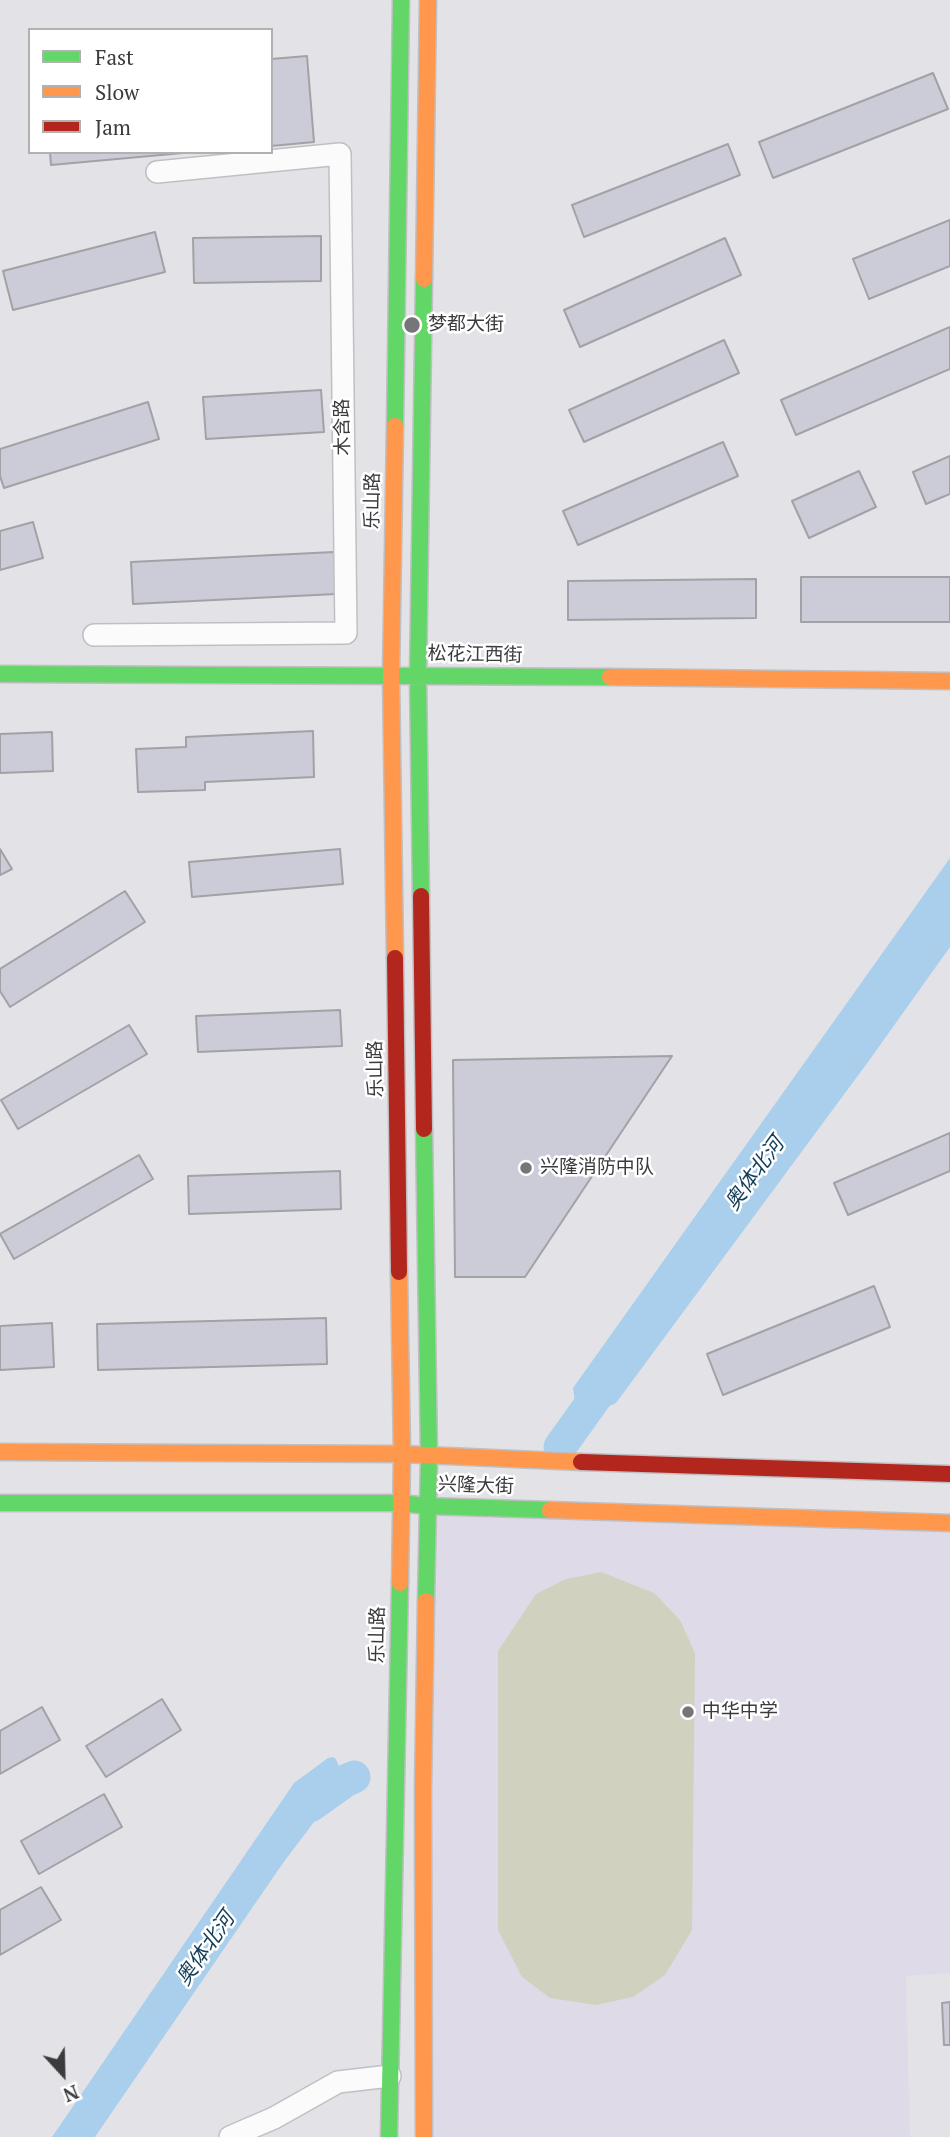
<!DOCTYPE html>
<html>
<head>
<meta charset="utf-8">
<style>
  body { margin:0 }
  #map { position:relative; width:950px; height:2137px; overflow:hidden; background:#e3e3e7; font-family:"PT Serif",serif }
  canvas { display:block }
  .legend { position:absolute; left:28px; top:28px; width:245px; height:126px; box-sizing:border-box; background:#fff; border:2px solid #b1b1b2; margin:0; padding:9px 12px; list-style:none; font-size:21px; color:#3b3b3e }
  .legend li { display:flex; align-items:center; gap:14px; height:35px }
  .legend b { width:35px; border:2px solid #b1b1b2 }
  .north { position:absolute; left:28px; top:2039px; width:70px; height:70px; -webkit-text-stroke:5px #fff; paint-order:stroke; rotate:158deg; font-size:19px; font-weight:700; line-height:28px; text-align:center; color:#3b3b3e }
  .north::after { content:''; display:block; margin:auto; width:24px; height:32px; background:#3b3b3e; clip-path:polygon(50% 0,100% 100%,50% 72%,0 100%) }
</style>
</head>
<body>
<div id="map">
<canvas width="950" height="2137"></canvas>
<ul class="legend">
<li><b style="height:9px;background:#63d668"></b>Fast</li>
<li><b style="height:9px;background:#ff974d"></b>Slow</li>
<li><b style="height:9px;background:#b3261e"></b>Jam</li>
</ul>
<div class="north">N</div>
</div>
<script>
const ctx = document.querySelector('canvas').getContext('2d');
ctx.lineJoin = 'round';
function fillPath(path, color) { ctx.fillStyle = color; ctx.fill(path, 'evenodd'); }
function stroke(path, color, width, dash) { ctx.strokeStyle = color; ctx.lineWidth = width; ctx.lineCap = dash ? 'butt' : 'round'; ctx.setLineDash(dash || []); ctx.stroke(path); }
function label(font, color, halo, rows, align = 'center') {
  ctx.font = font + ' "PT Serif","Noto Sans SC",serif'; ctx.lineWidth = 5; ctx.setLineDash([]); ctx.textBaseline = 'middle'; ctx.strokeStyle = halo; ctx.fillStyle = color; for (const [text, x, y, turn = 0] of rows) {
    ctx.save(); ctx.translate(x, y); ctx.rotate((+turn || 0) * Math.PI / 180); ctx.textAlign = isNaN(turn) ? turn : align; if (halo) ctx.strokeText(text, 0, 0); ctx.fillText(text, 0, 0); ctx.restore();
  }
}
fillPath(new Path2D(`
  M427 1500 950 1521V1973L906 1976 910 2137H425Z`), '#dfdae8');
fillPath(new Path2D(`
  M601 1572 654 1593 680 1620 695 1653 692 1930 665 1975 633 1997 596 2005 550 1998 522 1977 498 1930V1651L536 1594 566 1579Z`), '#d0d2bf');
fillPath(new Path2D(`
  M950 858V947L868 1062 616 1403 578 1421 573 1388Z
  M333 1757 336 1759 345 1781 337 1802 317 1818 283 1863 95 2137H52L294 1783 328 1758Z`), '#aacfec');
stroke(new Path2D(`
  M560 1447 605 1384
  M310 1806 345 1781 354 1777`), '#aacfec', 33);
const building = new Path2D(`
  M307 56 314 142 271 146V59Z
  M933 73 948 109 773 178 759 142Z
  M728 144 740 175 584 237 572 205Z
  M50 152H194L51 165Z
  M950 220V266L869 299 853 259Z
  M155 232 165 272 13 310 3 271Z
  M321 236V281L194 283 193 238Z
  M725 238 741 275 580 347 564 310Z
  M950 327V369L796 435 781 400Z
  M724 340 739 373 584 442 569 410Z
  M321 390 324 432 206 439 203 397Z
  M148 402 159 439 4 488 0 476V449Z
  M723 442 738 476 578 545 563 511Z
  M950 456V494L926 504 913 472Z
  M859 471 876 507 809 538 792 501Z
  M33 522 43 558 0 570V531Z
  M334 552 336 594 133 604 131 562Z
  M801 577H950V622H801Z
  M756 579V618L568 620V581Z
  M313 731 314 777 205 782V790L138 792 136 749 186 747V737Z
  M52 732 53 771 0 773V734Z
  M0 849 12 869 0 875Z
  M340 849 343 884 192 897 189 862Z
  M125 891 145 922 10 1007 0 991V969Z
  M340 1010 342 1046 198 1052 196 1016Z
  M129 1025 147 1054 18 1129 1 1100Z
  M672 1056 525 1277H455L453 1060Z
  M950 1133V1171L848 1215 834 1183Z
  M139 1155 153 1179 14 1259 0 1234Z
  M340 1171 341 1209 189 1214 188 1176Z
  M874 1286 890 1327 723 1395 707 1354Z
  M326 1318 327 1364 98 1370 97 1324Z
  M52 1323 54 1367 0 1370V1326Z
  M162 1699 181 1730 106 1777 86 1746Z
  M42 1707 60 1740 0 1774V1731Z
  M104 1794 122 1827 39 1874 21 1841Z
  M41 1887 61 1920 0 1955V1910Z
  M950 2002V2045H944L942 2003Z`);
fillPath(building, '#cccbd8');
stroke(building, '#a2a2a6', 2);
const street = new Path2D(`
  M94 635 346 633 340 154 157 172
  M230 2137 274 2118 338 2082 390 2076`);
const fast = new Path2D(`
  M395 426 401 0
  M0 674 610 677
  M421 896 418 676 424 279
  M424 1129 429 1457 426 1601
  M0 1503H401L427 1506 550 1510
  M389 2137 400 1583`);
const slow = new Path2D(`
  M424 279 428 0
  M395 426 391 675 395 958
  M610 677 950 681
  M399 1272 402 1454 400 1583
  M0 1452 402 1454 581 1462
  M550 1510 950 1523
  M424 2137 423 1788 426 1601`);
const jam = new Path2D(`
  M421 896 424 1129
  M395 958 399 1272
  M581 1462 950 1474`);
stroke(street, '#c0c0c3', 24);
stroke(fast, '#c0c0c3', 19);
stroke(slow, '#c0c0c3', 19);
stroke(jam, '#c0c0c3', 19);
stroke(street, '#fbfbfb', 21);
stroke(fast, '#63d668', 16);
stroke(slow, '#ff974d', 16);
stroke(jam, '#b3261e', 16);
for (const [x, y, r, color] of [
  [412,325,9,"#767679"],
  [526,1168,7,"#767679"],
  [688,1712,7,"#767679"]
]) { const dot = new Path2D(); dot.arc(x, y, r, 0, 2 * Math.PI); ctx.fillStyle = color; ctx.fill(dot); stroke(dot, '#fff', 2.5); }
label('19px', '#3b3b3e', '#fff', [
  ["梦都大街",428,325],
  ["兴隆消防中队",540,1168],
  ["中华中学",702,1712]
], 'left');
label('19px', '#3b3b3e', '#fff', [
  ["木含路",343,427,-91],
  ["乐山路",373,501,-89],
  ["松花江西街",475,655,1],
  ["乐山路",376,1069,-91],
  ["兴隆大街",476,1486,2],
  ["乐山路",378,1635,-89]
]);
label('italic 21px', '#133d58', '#fff', [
  ["奥体北河",755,1174,-54],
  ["奥体北河",206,1949,-55]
]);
</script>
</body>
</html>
